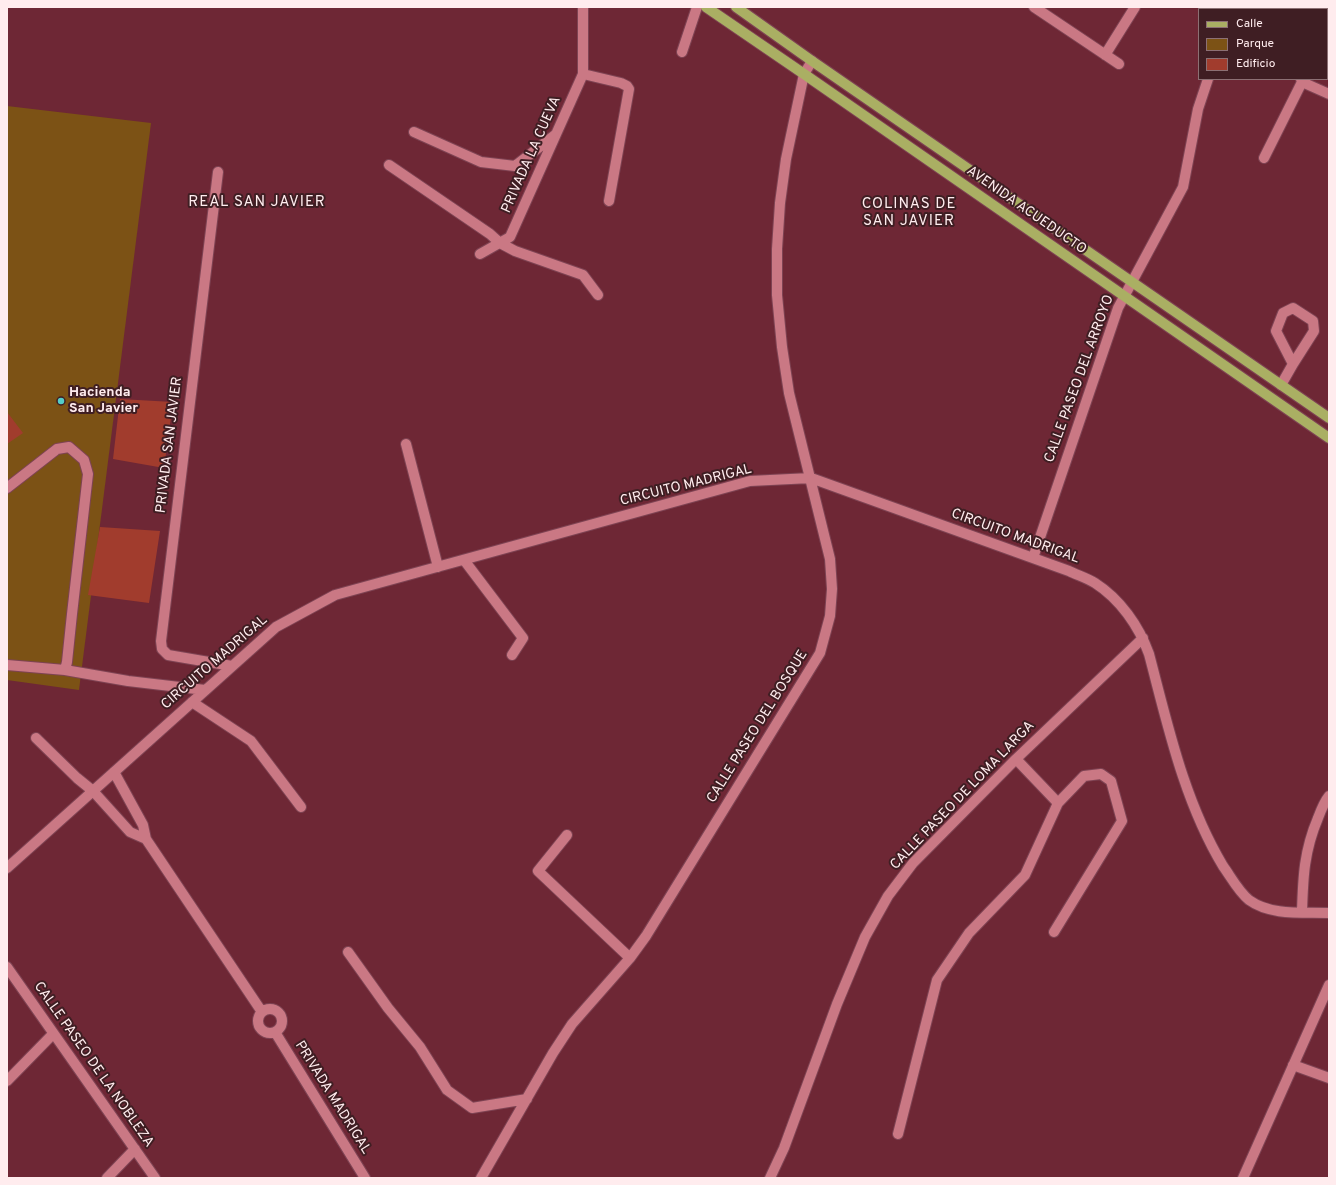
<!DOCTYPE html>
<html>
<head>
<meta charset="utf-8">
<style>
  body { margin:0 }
  #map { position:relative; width:1336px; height:1185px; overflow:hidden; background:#6e2735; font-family:Overpass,sans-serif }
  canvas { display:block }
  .frame { position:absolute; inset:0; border:8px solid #ffecee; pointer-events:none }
  .legend { position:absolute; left:1198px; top:8px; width:130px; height:72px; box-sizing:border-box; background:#3f1e23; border:1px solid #8c7074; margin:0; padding:5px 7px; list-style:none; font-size:12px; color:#ffecee }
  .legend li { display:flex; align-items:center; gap:8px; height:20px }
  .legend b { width:20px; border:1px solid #8c7074 }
</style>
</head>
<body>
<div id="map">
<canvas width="1336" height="1185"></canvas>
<div class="frame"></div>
<ul class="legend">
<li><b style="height:5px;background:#aaaf63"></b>Calle</li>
<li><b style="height:11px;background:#7c5215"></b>Parque</li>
<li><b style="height:11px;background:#a13c2d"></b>Edificio</li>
</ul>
</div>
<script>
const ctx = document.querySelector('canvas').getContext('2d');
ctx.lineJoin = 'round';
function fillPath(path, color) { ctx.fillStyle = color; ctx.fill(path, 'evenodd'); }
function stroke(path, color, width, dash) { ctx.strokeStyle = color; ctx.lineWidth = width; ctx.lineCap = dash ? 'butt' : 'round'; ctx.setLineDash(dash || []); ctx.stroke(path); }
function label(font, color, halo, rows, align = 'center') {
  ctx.font = font + ' Overpass,sans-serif'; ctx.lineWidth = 4; ctx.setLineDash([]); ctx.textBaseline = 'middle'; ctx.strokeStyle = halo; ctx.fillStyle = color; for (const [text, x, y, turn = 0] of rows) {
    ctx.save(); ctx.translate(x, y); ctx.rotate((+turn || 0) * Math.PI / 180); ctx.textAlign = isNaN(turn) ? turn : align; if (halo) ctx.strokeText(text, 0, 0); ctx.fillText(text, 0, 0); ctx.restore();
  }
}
fillPath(new Path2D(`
  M7 106 151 123 79 690 7 680Z`), '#7c5215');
fillPath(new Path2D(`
  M120 399 173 402 164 468 113 459Z
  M7 412 23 433 7 444Z
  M100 527 160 531 149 603 88 595Z`), '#a13c2d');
const minor = new Path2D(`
  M1034 7 1119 64
  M1206 7 1207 9
  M1281 7V9
  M682 52 697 7
  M1105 55 1135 7
  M583 74 621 83 627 86 629 89 609 201
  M1302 82 1329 94
  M414 132 481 162 515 166 555 135
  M1264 158 1302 82 1301 79
  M389 165 490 234 500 243 515 251 583 275 598 295
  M218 172 161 641 162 649 168 655 232 666
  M480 254 510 237 583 74V7
  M1281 385 1293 364 1314 331 1313 321 1293 308 1283 313 1276 331 1293 364
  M406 444 438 567
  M7 488 57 449 69 447 84 460 88 474 72 614 67 662 65 670
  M1033 558 1118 308 1183 187 1198 109 1208 79
  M464 560 523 638 512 655
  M7 665 65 670 128 681 205 690
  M192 702 251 741 301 807
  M36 738 77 778 93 791 130 832 146 839
  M114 772 143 825 146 839 262 1012
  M567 835 538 871 630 958
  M7 868 276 627 335 595 750 481 811 478 1069 571C1077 575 1087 578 1095 583 1120 599 1139 626 1149 654 1168 726 1184 801 1223 866 1231 877 1238 891 1249 900 1271 916 1303 912 1329 913
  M1302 912C1303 877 1304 851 1318 818 1321 810 1324 802 1329 796
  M1054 932 1122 821 1111 781 1101 774 1084 776 1058 803
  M348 952 388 1008 420 1047 447 1090 472 1108 527 1099
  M7 967 155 1178
  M258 1021a12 12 0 1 1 24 0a12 12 0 1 1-24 0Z
  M275 1032 365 1178
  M1293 1065 1329 1078
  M7 1081 53 1034
  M898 1134 937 980 969 933 1025 875 1058 803 1016 759
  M107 1178 135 1149
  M481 1178 553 1053 572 1024 630 958 646 936 820 653 830 616 832 589 830 559 789 393 782 347 777 295V249L780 203 786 159 804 74 812 61
  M770 1178 784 1148 837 1004 865 937 888 896 913 863 1016 759 1143 638
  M1243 1178 1329 985`);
const major = new Path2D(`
  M706 7 804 74 1329 438
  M736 7 812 61 1329 418`);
stroke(minor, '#7e4353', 12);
stroke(major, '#7e4353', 12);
stroke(minor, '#ca7884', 10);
stroke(major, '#aaaf63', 10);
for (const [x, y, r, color] of [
  [61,401,4,"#54cdc8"]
]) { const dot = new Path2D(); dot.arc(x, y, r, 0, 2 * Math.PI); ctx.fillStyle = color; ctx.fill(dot); stroke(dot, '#3f1e23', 1.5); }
label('14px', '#ffecee', '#3f1e23', [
  ["PRIVADA LA CUEVA",532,155,-66],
  ["AVENIDA ACUEDUCTO",1026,211,35],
  ["CALLE PASEO DEL ARROYO",1080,379,-70],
  ["PRIVADA SAN JAVIER",170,445,-83],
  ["CIRCUITO MADRIGAL",686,486,-14],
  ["CIRCUITO MADRIGAL",1015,537,20],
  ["CIRCUITO MADRIGAL",215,663,-41],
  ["CALLE PASEO DEL BOSQUE",758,727,-58],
  ["CALLE PASEO DE LOMA LARGA",963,796,-46],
  ["CALLE PASEO DE LA NOBLEZA",93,1065,55],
  ["PRIVADA MADRIGAL",332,1098,58]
]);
label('bold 14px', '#ffecee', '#3f1e23', [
  ["Hacienda",69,393],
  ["San Javier",69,409]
], 'left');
ctx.letterSpacing = '1px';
label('15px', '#ffecee', '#3f1e23', [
  ["REAL SAN JAVIER",257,203],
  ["COLINAS DE",909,205],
  ["SAN JAVIER",909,222]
]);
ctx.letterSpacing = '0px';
</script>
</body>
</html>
